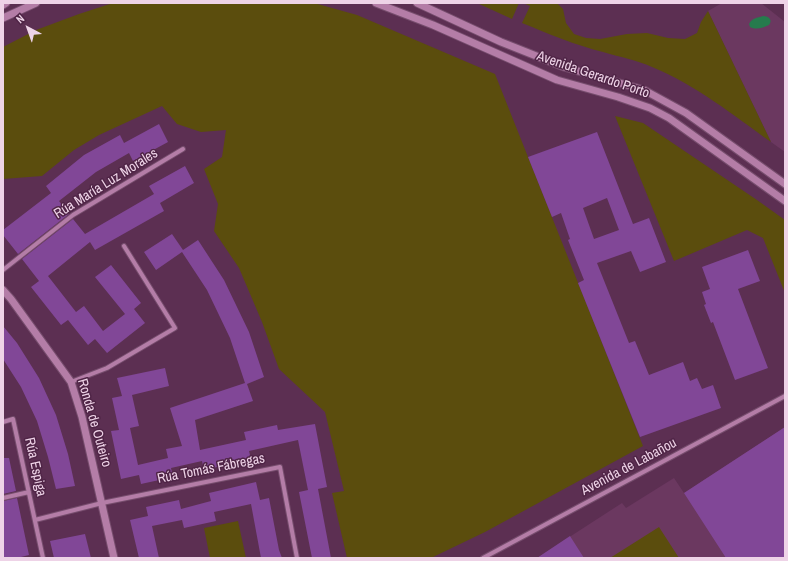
<!DOCTYPE html>
<html>
<head>
<meta charset="utf-8">
<style>
  body { margin:0 }
  #map { position:relative; width:788px; height:561px; overflow:hidden; background:#5c2f52; font-family:"Archivo Narrow",sans-serif }
  canvas { display:block }
  .frame { position:absolute; inset:0; border:4px solid #eed3e7; pointer-events:none }
  .north { position:absolute; left:8px; top:8px; width:40px; height:40px; -webkit-text-stroke:3px #502547; paint-order:stroke; rotate:319deg; font-size:11px; font-weight:700; line-height:16px; text-align:center; color:#eed3e7 }
  .north::after { content:''; display:block; margin:auto; width:14px; height:18px; background:#eed3e7; clip-path:polygon(50% 0,100% 100%,50% 72%,0 100%) }
</style>
</head>
<body>
<div id="map">
<canvas width="788" height="561"></canvas>
<div class="frame"></div>
<div class="north">N</div>
</div>
<script>
const ctx = document.querySelector('canvas').getContext('2d');
ctx.lineJoin = 'round';
function fillPath(path, color) { ctx.fillStyle = color; ctx.fill(path, 'evenodd'); }
function stroke(path, color, width, dash) { ctx.strokeStyle = color; ctx.lineWidth = width; ctx.lineCap = dash ? 'butt' : 'round'; ctx.setLineDash(dash || []); ctx.stroke(path); }
function label(font, color, halo, rows, align = 'center') {
  ctx.font = font + ' "Archivo Narrow",sans-serif'; ctx.lineWidth = 3; ctx.setLineDash([]); ctx.textBaseline = 'middle'; ctx.strokeStyle = halo; ctx.fillStyle = color; for (const [text, x, y, turn = 0] of rows) {
    ctx.save(); ctx.translate(x, y); ctx.rotate((+turn || 0) * Math.PI / 180); ctx.textAlign = isNaN(turn) ? turn : align; if (halo) ctx.strokeText(text, 0, 0); ctx.fillText(text, 0, 0); ctx.restore();
  }
}
fillPath(new Path2D(`
  M722 3H761L785 22V152L771 142 708 11Z
  M785 427V558H537L622 503 626 508 674 478 684 493Z`), '#6b3860');
fillPath(new Path2D(`
  M113 3H314L357 15 495 74 643 446 485 532 431 558H347L332 493 344 491 325 412 279 369 262 322 239 268 214 231 218 204 204 169 222 157 226 130 201 132 177 124 162 106 99 135 74 150 42 176 3 179V47L36 30 79 14Z
  M477 3H519L512 19Z
  M523 3H557L563 9 566 23 574 34 586 38 600 39 627 34 647 33 668 38 685 39 697 33 701 22 708 11 771 142C733 115 696 85 652 67 637 60 619 57 603 52 575 45 549 34 522 23L530 6Z
  M615 116 643 123 757 200 785 220V293L763 238 747 230 674 261Z
  M238 521 246 558H210L204 528Z
  M659 527 679 558H610Z`), '#5b4d0d');
fillPath(new Path2D(`
  M763 16C769 16 773 20 769 25 763 28 756 30 750 27L749 24C752 18 757 18 763 16Z`), '#267b4d');
fillPath(new Path2D(`
  M159 124 168 142 133 161 129 153 96 172 59 201 69 214 18 254 3 235V230L51 193 46 186 84 155 120 135 124 143Z
  M597 132 633 224 649 218 666 262 640 272 631 251 597 263 629 343 635 341 649 375 683 362 690 381 697 378 702 389 713 385 721 408 640 437 578 283 584 280 568 240 570 239 561 213 552 217 528 157ZM607 198 619 230 594 239 583 208Z
  M185 166 194 183 160 203 164 211 95 250 90 242 48 276 76 312 84 306 103 331 125 314 95 277 111 265 141 303 134 309 145 323 107 353 95 339 88 345 68 320 61 325 31 287 39 281 22 259 73 219 85 234 154 194 149 186Z
  M172 234 183 250 198 240 224 280 249 332 264 377 247 384 253 401 195 420 200 450 246 440 244 432 277 425 278 430 315 424 327 487 318 489 331 558H312L299 492 308 490 298 440 249 451 251 459 204 470 202 461 171 468 173 477 141 484 139 475 121 479 111 431 119 430 112 398 122 396 117 378 165 368 169 386 132 395 139 426 130 428 138 465 168 458 166 449 182 446 170 408 245 383 230 338 207 290 182 252 156 270 144 252Z
  M748 250 760 281 738 289 768 368 735 380 713 322 711 323 704 305 706 304 702 292 710 289 702 267Z
  M3 326 17 343 39 378 56 415 68 454 75 486 56 489 48 457 37 421 21 387 3 359Z
  M785 427V558H726L684 493Z
  M3 458H9L16 491 3 494Z
  M256 482 260 500 269 498 279 550 282 558H261L251 504 214 512 216 521 184 528 182 520 152 526 159 558H139L130 520 148 516 146 507 179 500 181 509 211 501 209 493Z
  M17 498 29 555 17 558H3V501Z
  M85 534 91 558H54L50 541Z
  M570 536 584 558H537Z`), '#814797');
const minor = new Path2D(`
  M3 270 73 215 183 149
  M71 382 107 368 175 328 124 246
  M3 422 13 419 43 558
  M3 498 29 492
  M35 520 102 503 280 467 297 558
  M483 558 785 396`);
const tertiary = new Path2D(`
  M376 3 433 25 557 80 618 97 650 108 669 118 785 201
  M417 3 501 42 564 67 644 90 686 113 785 184
  M3 5 6 3
  M3 18 36 3
  M3 290 11 299 71 382 82 417 114 558`);
stroke(minor, '#764d6d', 6);
stroke(tertiary, '#764d6d', 9);
stroke(minor, '#b47da7', 4);
stroke(tertiary, '#b47da7', 7);
label('14px', '#eed3e7', '#502547', [
  ["Avenida Gerardo Porto",593,75,19],
  ["Rúa María Luz Morales",106,184,-32],
  ["Ronda de Outeiro",94,423,74],
  ["Rúa Espiga",35,467,78],
  ["Avenida de Labañou",629,467,-28],
  ["Rúa Tomás Fábregas",211,469,-11]
]);
</script>
</body>
</html>
